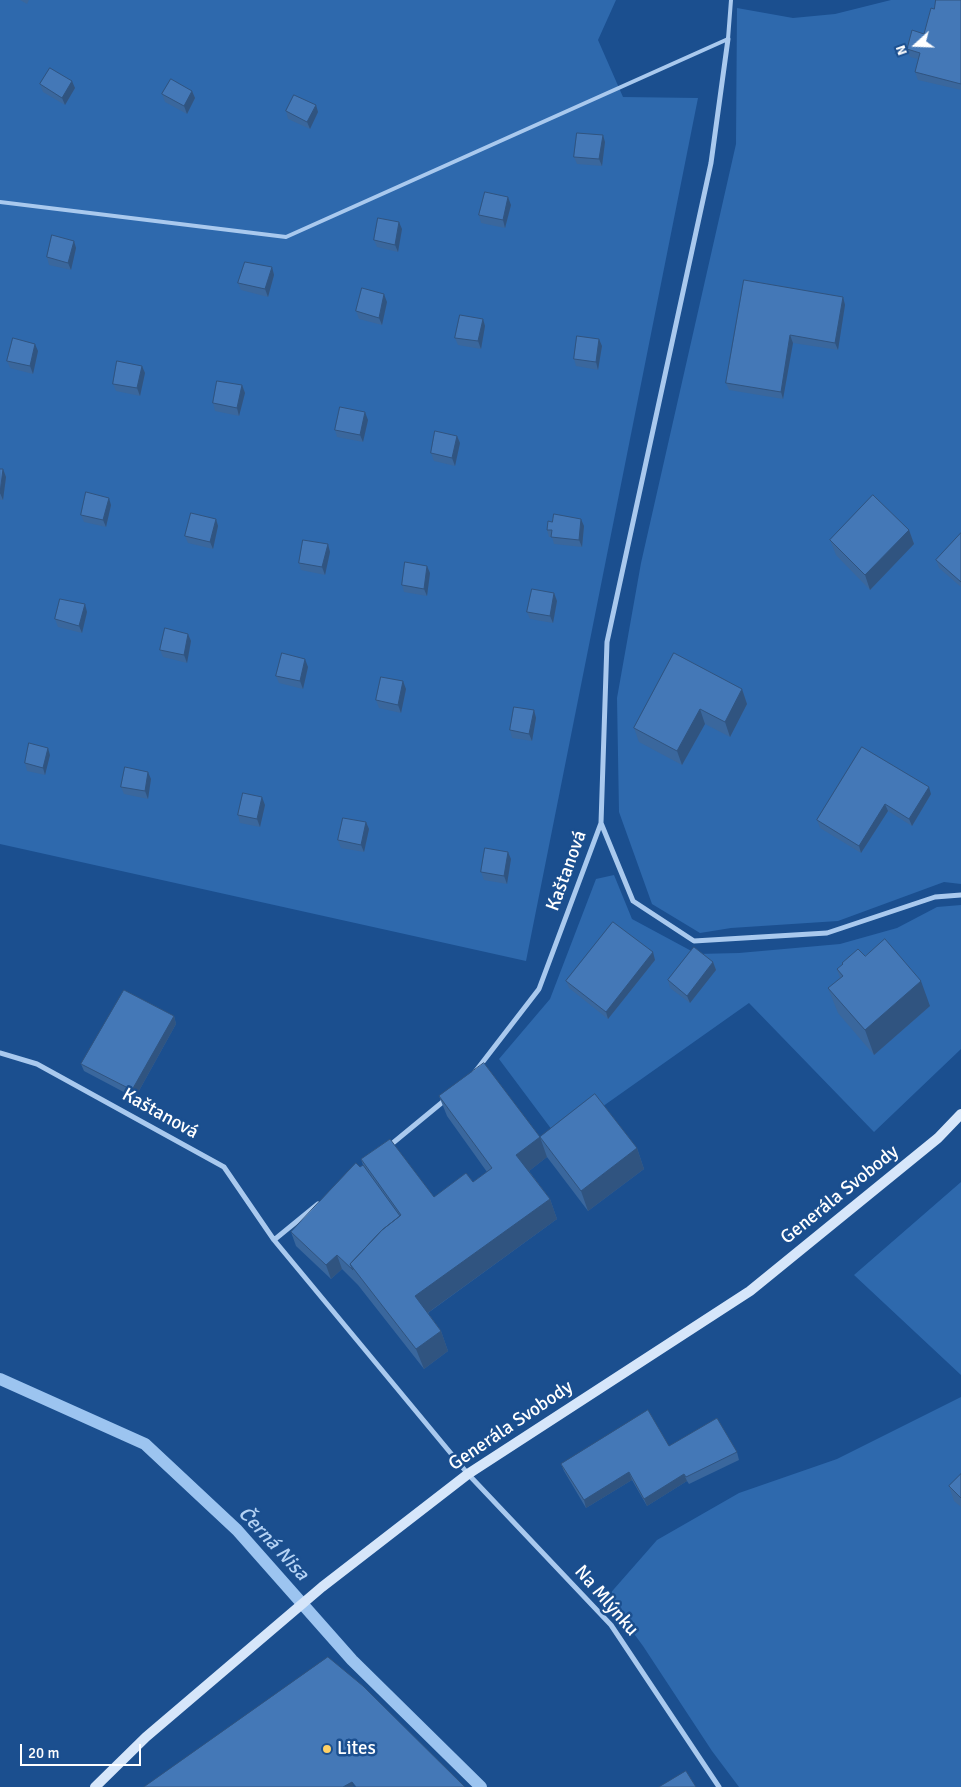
<!DOCTYPE html>
<html>
<head>
<meta charset="utf-8">
<style>
  body { margin:0 }
  #map { position:relative; width:961px; height:1787px; overflow:hidden; background:#1b4f8f; font-family:Signika,sans-serif }
  canvas { display:block }
  .north { position:absolute; left:891px; top:20px; width:50px; height:50px; -webkit-text-stroke:4px #1b4f8f; paint-order:stroke; rotate:250deg; font-size:14px; font-weight:700; line-height:20px; text-align:center; color:#fff }
  .north::after { content:''; display:block; margin:auto; width:18px; height:22px; background:#fff; clip-path:polygon(50% 0,100% 100%,50% 72%,0 100%) }
  .scale { position:absolute; left:20px; top:1744px; width:121px; height:22px; box-sizing:border-box; border:2px solid #fff; border-top:0; padding-left:6px; font-size:15px; line-height:18px; white-space:nowrap; color:#fff; -webkit-text-stroke:4px #1b4f8f; paint-order:stroke }
</style>
</head>
<body>
<div id="map">
<canvas width="961" height="1787"></canvas>
<div class="north">N</div>
<div class="scale">20 m</div>
</div>
<script>
const ctx = document.querySelector('canvas').getContext('2d');
ctx.lineJoin = 'round';
function fillPath(path, color) { ctx.fillStyle = color; ctx.fill(path, 'evenodd'); }
function stroke(path, color, width, dash) { ctx.strokeStyle = color; ctx.lineWidth = width; ctx.lineCap = dash ? 'butt' : 'round'; ctx.setLineDash(dash || []); ctx.stroke(path); }
function label(font, color, halo, rows, align = 'center') {
  ctx.font = font + ' Signika,sans-serif'; ctx.lineWidth = 5; ctx.setLineDash([]); ctx.textBaseline = 'middle'; ctx.strokeStyle = halo; ctx.fillStyle = color; for (const [text, x, y, turn = 0] of rows) {
    ctx.save(); ctx.translate(x, y); ctx.rotate((+turn || 0) * Math.PI / 180); ctx.textAlign = isNaN(turn) ? turn : align; if (halo) ctx.strokeText(text, 0, 0); ctx.fillText(text, 0, 0); ctx.restore();
  }
}
fillPath(new Path2D(`
  M0 0H616L598 40 623 97 698 98 526 961 0 844Z
  M891 0H961V884L944 882 838 921 731 928 700 933 652 904 619 812 617 698 641 563 736 144 737 8 793 18 835 14Z
  M614 875 632 919 697 954 739 953 840 944 897 928 937 907 961 905V1049L874 1132 749 1003 558 1138 499 1059 550 999 596 879Z
  M961 1182V1375L854 1275Z
  M961 1397V1787H739L712 1751 643 1646 607 1597 657 1540 739 1493 837 1459Z`), '#2e69ad');
stroke(new Path2D(`
  M0 1379 145 1444 237 1530 352 1660 481 1787`), '#9cc4f0', 12);
stroke(new Path2D(`
  M0 202 286 237 728 39 731 0`), '#a9c9ee', 4);
stroke(new Path2D(`
  M601 823 607 642 711 163 728 39
  M0 1053 37 1064 224 1167 274 1240 468 1474 611 1625 719 1787
  M475 1072 539 989 601 823 633 901 694 941 827 933 935 897 961 895
  M388 1147 445 1100
  M274 1240 318 1204`), '#a9c9ee', 5);
stroke(new Path2D(`
  M95 1787 146 1737 322 1587 468 1474 750 1291 938 1138 961 1114`), '#d6e6fa', 10);
fillPath(new Path2D(`
  M20 0H29L27 4Z
  M961 0V90L918 80 915 72 918 59 910 57 907 49 924 34 934 9Z
  M40 84 75 88 65 105 43 92Z
  M192 91 195 98 187 114 165 102 162 94Z
  M316 105 318 112 310 129 288 119 286 111Z
  M605 142 602 166 577 164 574 157Z
  M511 205 505 228 481 223 479 215Z
  M402 229 398 252 377 247 374 240Z
  M74 241 76 248 71 270 49 265 47 257Z
  M272 267 274 275 268 297 241 290 238 283Z
  M843 297 845 305 838 350 793 343 783 399 729 390 726 383Z
  M387 302 382 325 359 319 356 311Z
  M483 319 485 326 481 349 458 345 455 338Z
  M602 346 598 370 576 366 574 359Z
  M38 351 33 374 10 368 7 361Z
  M142 366 145 373 140 396 116 391 113 384Z
  M242 385 245 393 239 416 215 411 213 403Z
  M368 420 363 442 337 437 335 430Z
  M457 436 460 443 455 466 434 461 431 453Z
  M0 469H3L6 477 3 500H0Z
  M111 505 106 527 84 522 81 515Z
  M216 519 218 526 213 549 188 543 185 536Z
  M584 526 582 547 554 544 552 537H549L547 530Z
  M909 530 914 544 870 590 836 555 830 540Z
  M961 533V587L939 568 936 560Z
  M328 544 330 552 325 575 301 570 299 563Z
  M430 573 427 596 404 592 402 585Z
  M554 593 557 601 553 623 530 619 527 612Z
  M87 612 82 633 58 627 55 619Z
  M188 634 191 641 187 663 163 657 160 650Z
  M308 667 303 689 279 683 276 676Z
  M406 689 401 713 379 708 376 700Z
  M742 689 747 704 730 737 705 724 682 765 639 742 634 728Z
  M534 710 536 718 532 741 512 738 510 730Z
  M862 747 931 794 912 826 888 811 861 853 820 828 817 820Z
  M50 755 45 775 27 771 25 763Z
  M151 779 148 799 124 794 121 787Z
  M265 805 260 827 240 823 238 815Z
  M366 822 369 829 364 852 341 848 338 840Z
  M511 859 507 884 484 880 481 872Z
  M865 956 930 1006 874 1055 838 1013 828 988 840 978 837 969 843 965 842 963Z
  M655 960 608 1019 569 988 566 981Z
  M713 962 716 970 690 1003 670 988 668 980Z
  M174 1016 176 1024 135 1098 84 1071 81 1064Z
  M439 1096 540 1137 637 1148 644 1169 588 1211 547 1157 529 1171 550 1199 557 1219 428 1313 441 1331 448 1351 424 1369 358 1285 342 1269 331 1279 296 1246 291 1232 363 1165 361 1159 434 1197 473 1182 487 1172 447 1116Z
  M669 1446 737 1452 739 1460 689 1484 687 1481 647 1506 632 1480 586 1508 564 1471 561 1464Z
  M961 1474V1507L954 1501 949 1486Z`), '#3a679d');
fillPath(new Path2D(`
  M72 81 75 88 65 105 62 98Z
  M192 91 195 98 187 114 184 106Z
  M316 105 318 112 310 129 307 122Z
  M603 135 605 142 602 166 599 159Z
  M508 197 511 205 505 228 503 220Z
  M399 222 402 229 398 252 395 245Z
  M74 241 76 248 71 270 68 263Z
  M272 267 274 275 268 297 265 289Z
  M384 294 387 302 382 325 379 318Z
  M843 297 845 305 838 350 835 343Z
  M483 319 485 326 481 349 478 341Z
  M790 335 793 343 783 399 781 392Z
  M599 339 602 346 598 370 596 362Z
  M35 344 38 351 33 374 30 366Z
  M142 366 145 373 140 396 137 388Z
  M242 385 245 393 239 416 237 408Z
  M365 412 368 420 363 442 360 435Z
  M457 436 460 443 455 466 452 458Z
  M3 469 6 477 3 500 0 493Z
  M109 498 111 505 106 527 103 520Z
  M216 519 218 526 213 549 210 542Z
  M581 519 584 526 582 547 579 540Z
  M909 530 914 544 870 590 865 575Z
  M328 544 330 552 325 575 322 567Z
  M427 566 430 573 427 596 424 589Z
  M554 593 557 601 553 623 550 616Z
  M85 604 87 612 82 633 79 626Z
  M188 634 191 641 187 663 184 655Z
  M305 659 308 667 303 689 300 681Z
  M403 681 406 689 401 713 398 705Z
  M742 689 747 704 730 737 725 722Z
  M700 709 705 724 682 765 677 751Z
  M534 710 536 718 532 741 529 734Z
  M48 748 50 755 45 775 43 768Z
  M148 772 151 779 148 799 145 791Z
  M929 787 931 794 912 826 909 819Z
  M262 797 265 805 260 827 257 819Z
  M885 804 888 811 861 853 859 846Z
  M366 822 369 829 364 852 361 845Z
  M508 852 511 859 507 884 504 876Z
  M653 952 655 960 608 1019 606 1012Z
  M713 962 716 970 690 1003 687 996Z
  M921 981 930 1006 874 1055 865 1030Z
  M174 1016 176 1024 135 1098 132 1090Z
  M540 1137 547 1157 524 1175 516 1155Z
  M637 1148 644 1169 588 1211 581 1191Z
  M550 1199 557 1219 422 1317 415 1296Z
  M337 1255 342 1269 331 1279 326 1265Z
  M441 1331 448 1351 424 1369 416 1349Z
  M629 1472 632 1480 586 1508 584 1500Z
  M684 1474 687 1481 647 1506 644 1499Z
  M352 1782 354 1787H343Z`), '#305480');
const building = new Path2D(`
  M936 0H961V84L915 72 920 53 907 49 912 30 924 34 931 8 934 9Z
  M50 68 72 81 62 98 40 84Z
  M171 79 192 91 184 106 162 94Z
  M294 95 316 105 307 122 286 111Z
  M577 133 603 135 599 159 574 157Z
  M485 192 508 197 503 220 479 215Z
  M378 218 399 222 395 245 374 240Z
  M52 235 74 241 68 263 47 257Z
  M245 262 272 267 265 289 238 283Z
  M744 280 843 297 835 343 790 335 781 392 726 383Z
  M362 288 384 294 379 318 356 311Z
  M460 315 483 319 478 341 455 338Z
  M577 336 599 339 596 362 574 359Z
  M13 338 35 344 30 366 7 361Z
  M117 361 142 366 137 388 113 384Z
  M217 381 242 385 237 408 213 403Z
  M340 407 365 412 360 435 335 430Z
  M435 431 457 436 452 458 431 453Z
  M0 469H3L0 493Z
  M86 492 109 498 103 520 81 515Z
  M873 495 909 530 865 575 830 540Z
  M191 513 216 519 210 542 185 536Z
  M554 514 581 519 579 540 551 537 552 530H547L548 521 552 522Z
  M961 533V582L936 560Z
  M303 540 328 544 322 567 299 563Z
  M405 562 427 566 424 589 402 585Z
  M532 589 554 593 550 616 527 612Z
  M60 599 85 604 79 626 55 619Z
  M165 628 188 634 184 655 160 650Z
  M282 653 305 659 300 681 276 676Z
  M674 653 742 689 725 722 700 709 677 751 634 728Z
  M381 677 403 681 398 705 376 700Z
  M514 707 534 710 529 734 510 730Z
  M29 743 48 748 43 768 25 763Z
  M862 747 929 787 909 819 885 804 859 846 817 820Z
  M125 767 148 772 145 791 121 787Z
  M243 793 262 797 257 819 238 815Z
  M343 818 366 822 361 845 338 840Z
  M485 848 508 852 504 876 481 872Z
  M613 922 653 952 606 1012 566 981Z
  M885 939 921 981 865 1030 828 988 843 976 837 969 843 964 842 963 858 949 865 956Z
  M694 947 713 962 687 996 668 980Z
  M124 990 174 1016 132 1090 81 1064Z
  M484 1063 540 1137 516 1155 550 1199 415 1296 441 1331 416 1349 350 1264 382 1230 401 1215 361 1159 390 1139 434 1197 466 1173 473 1182 492 1168 439 1096Z
  M595 1094 637 1148 581 1191 540 1137Z
  M356 1163 360 1167 363 1165 400 1216 382 1230 350 1264 353 1270 337 1255 326 1265 291 1232Z
  M648 1410 669 1446 717 1418 737 1452 686 1477 684 1474 644 1499 629 1472 584 1500 561 1464Z
  M961 1474V1498L949 1486Z
  M328 1657 363 1686 465 1787H356L352 1782 343 1787H144Z
  M686 1771 696 1787H659Z`);
fillPath(building, '#4478b7');
stroke(building, '#305480', 1);
for (const [x, y, r, color] of [
  [327,1749,5,"#ffd166"]
]) { const dot = new Path2D(); dot.arc(x, y, r, 0, 2 * Math.PI); ctx.fillStyle = color; ctx.fill(dot); stroke(dot, '#1b4f8f', 2); }
label('19px', '#fff', '#1b4f8f', [
  ["Kaštanová",567,871,-70],
  ["Kaštanová",160,1114,29],
  ["Generála Svobody",840,1195,-39],
  ["Generála Svobody",511,1426,-34],
  ["Na Mlýnku",606,1601,49]
]);
label('19px', '#fff', '#1b4f8f', [
  ["Lites",337,1749]
], 'left');
label('italic 20px', '#b5d3f5', '#1b4f8f', [
  ["Černá Nisa",273,1544,47]
]);
</script>
</body>
</html>
